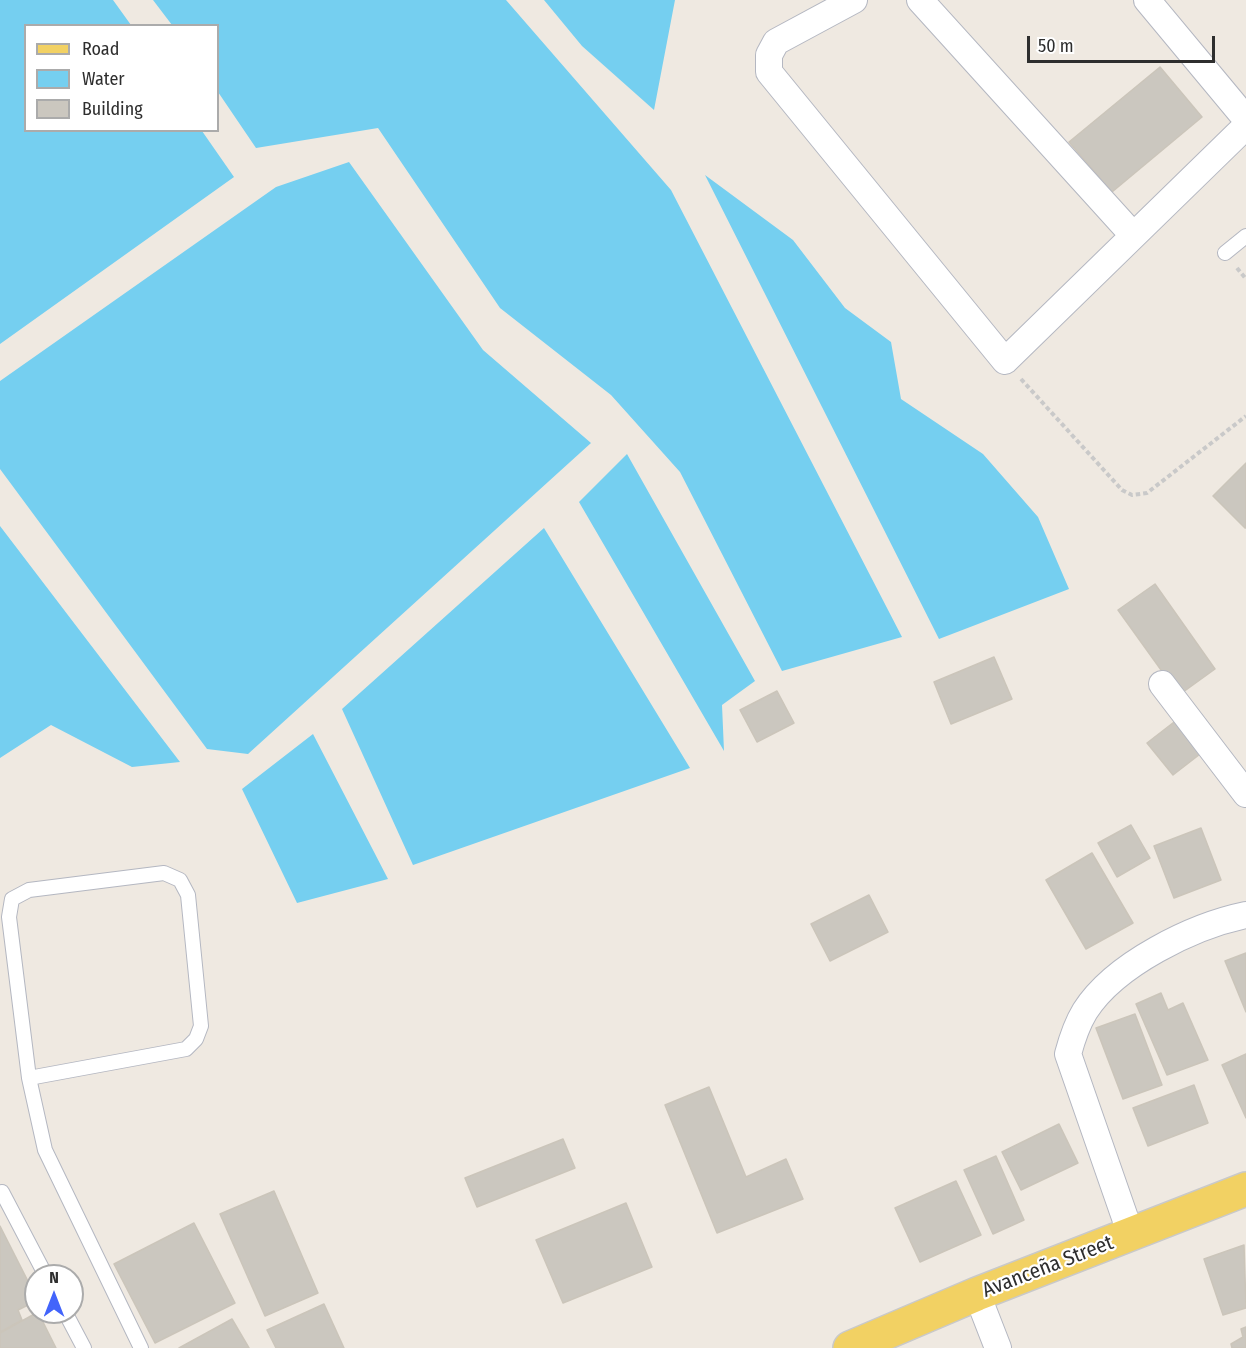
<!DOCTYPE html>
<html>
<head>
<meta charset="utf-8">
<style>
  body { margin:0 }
  #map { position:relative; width:1246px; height:1348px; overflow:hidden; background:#efe9e1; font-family:"Fira Sans Condensed",sans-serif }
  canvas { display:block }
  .legend { position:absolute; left:24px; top:24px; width:195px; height:108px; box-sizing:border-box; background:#fff; border:2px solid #ababab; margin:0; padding:8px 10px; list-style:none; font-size:18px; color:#2e2e2e }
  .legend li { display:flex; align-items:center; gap:12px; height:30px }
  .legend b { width:30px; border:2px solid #ababab }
  .north { position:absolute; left:24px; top:1264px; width:60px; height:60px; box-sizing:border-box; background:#fff; border:2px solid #ababab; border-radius:50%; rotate:0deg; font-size:16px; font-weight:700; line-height:24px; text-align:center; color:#2e2e2e }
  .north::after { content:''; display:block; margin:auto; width:21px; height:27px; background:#4264fb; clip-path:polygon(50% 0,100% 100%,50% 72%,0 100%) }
  .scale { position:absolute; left:1027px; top:36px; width:188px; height:27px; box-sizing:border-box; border:3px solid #2e2e2e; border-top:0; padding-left:8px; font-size:18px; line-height:21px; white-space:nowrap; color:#2e2e2e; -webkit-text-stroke:4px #fff; paint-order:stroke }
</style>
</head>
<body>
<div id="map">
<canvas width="1246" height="1348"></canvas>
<ul class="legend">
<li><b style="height:8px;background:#f2d163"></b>Road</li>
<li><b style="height:16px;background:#75cff0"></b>Water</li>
<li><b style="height:16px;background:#cbc7bf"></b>Building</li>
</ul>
<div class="north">N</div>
<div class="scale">50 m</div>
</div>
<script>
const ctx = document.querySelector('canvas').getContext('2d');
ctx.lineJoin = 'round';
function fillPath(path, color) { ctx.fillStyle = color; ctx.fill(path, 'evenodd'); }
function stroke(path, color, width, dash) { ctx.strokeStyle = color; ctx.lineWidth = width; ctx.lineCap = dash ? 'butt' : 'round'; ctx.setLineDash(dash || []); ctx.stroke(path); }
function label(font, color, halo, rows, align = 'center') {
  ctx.font = font + ' "Fira Sans Condensed",sans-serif'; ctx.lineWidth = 4.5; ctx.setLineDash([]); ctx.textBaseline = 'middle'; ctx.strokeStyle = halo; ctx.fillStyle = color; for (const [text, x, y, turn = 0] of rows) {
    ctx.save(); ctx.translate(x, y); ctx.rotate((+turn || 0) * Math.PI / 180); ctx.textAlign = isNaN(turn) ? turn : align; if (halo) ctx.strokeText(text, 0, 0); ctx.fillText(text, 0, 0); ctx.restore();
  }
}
fillPath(new Path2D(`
  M0 0H113L131 25 26 26V130L202 131 234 177 0 344Z
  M153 0H506L671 190 902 637 782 671 680 472 611 395 500 308 378 128 256 148 218 92V26L172 25Z
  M544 0H675L654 110 582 46Z
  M349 162 483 350 591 443 248 754 207 749 0 469V381L276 187Z
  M705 175 793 240 845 308 891 342 901 399 983 454 1038 517 1069 589 939 639Z
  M627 454 755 681 722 705 724 751 579 502Z
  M0 526 180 762 132 767 51 725 0 758Z
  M544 528 690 768 413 865 342 709Z
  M313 734 388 879 297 903 242 789Z`), '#75cff0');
const building = new Path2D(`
  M1160 67 1202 117 1112 192 1069 142Z
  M1246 463V528H1245L1213 496Z
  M1155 584 1215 669 1179 695 1118 610Z
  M994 657 1012 699 951 724 934 682Z
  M777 691 794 723 757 742 740 710Z
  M1178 719 1204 751 1173 775 1147 743Z
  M1131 825 1150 858 1117 877 1098 843Z
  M1201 828 1221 880 1174 898 1154 846Z
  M1092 853 1133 923 1086 949 1046 880Z
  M869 895 888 932 830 961 811 924Z
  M1246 953V1012L1225 961Z
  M1161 993 1168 1010 1183 1003 1208 1060 1167 1075 1136 1004Z
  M1135 1014 1162 1085 1123 1099 1096 1028Z
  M1246 1054V1118L1222 1065Z
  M1194 1085 1208 1123 1148 1146 1133 1108Z
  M709 1087 746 1177 786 1159 803 1199 717 1233 665 1105Z
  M1059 1124 1078 1163 1021 1190 1002 1152Z
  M563 1139 575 1168 477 1207 465 1178Z
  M996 1156 1024 1220 993 1234 964 1170Z
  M956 1181 981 1235 920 1262 895 1208Z
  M274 1191 318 1293 265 1316 220 1214Z
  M626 1203 652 1267 563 1303 536 1240Z
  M194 1223 235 1303 155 1343 114 1264Z
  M0 1226 36 1297V1301L18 1310 22 1320 0 1332Z
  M1244 1245 1246 1308 1223 1315 1204 1259Z
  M324 1304 344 1348H276L267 1330Z
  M38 1312 56 1348H0V1333Z
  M232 1319 249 1348H179Z
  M1246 1327V1348H1232L1231 1344 1243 1337 1241 1329Z`);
fillPath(building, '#cbc7bf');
stroke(building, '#cbc5ba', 1.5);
const lane = new Path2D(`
  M1225 253 1246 236
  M29 1078 186 1049 196 1039 201 1026 188 895 180 880 164 873 29 890 12 899 9 917 29 1078 45 1150 141 1348
  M2 1192 46 1276
  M65 1312 84 1348`);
const street = new Path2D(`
  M854 0 776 42 769 55V72L1005 361 1246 126
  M920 0 1132 234
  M1147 0 1246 119
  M1162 684 1246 794
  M1131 1235 1068 1054C1072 1039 1077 1024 1085 1011 1115 964 1193 926 1246 915
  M977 1294 998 1348`);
const primary = new Path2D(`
  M850 1348 977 1294 1246 1189`);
stroke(lane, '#b4b7c1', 16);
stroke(street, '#b4b7c1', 28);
stroke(primary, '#c9c9c9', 36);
stroke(new Path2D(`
  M1237 268 1246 279
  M1021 379 1122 490 1132 495 1147 493 1246 416`), '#c9c9c9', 4, [4.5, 3]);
stroke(lane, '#fff', 14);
stroke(street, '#fff', 26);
stroke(primary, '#f2d163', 33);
label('21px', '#2e2e2e', '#fff', [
  ["Avanceña Street",1048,1267,-21]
]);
</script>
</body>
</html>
